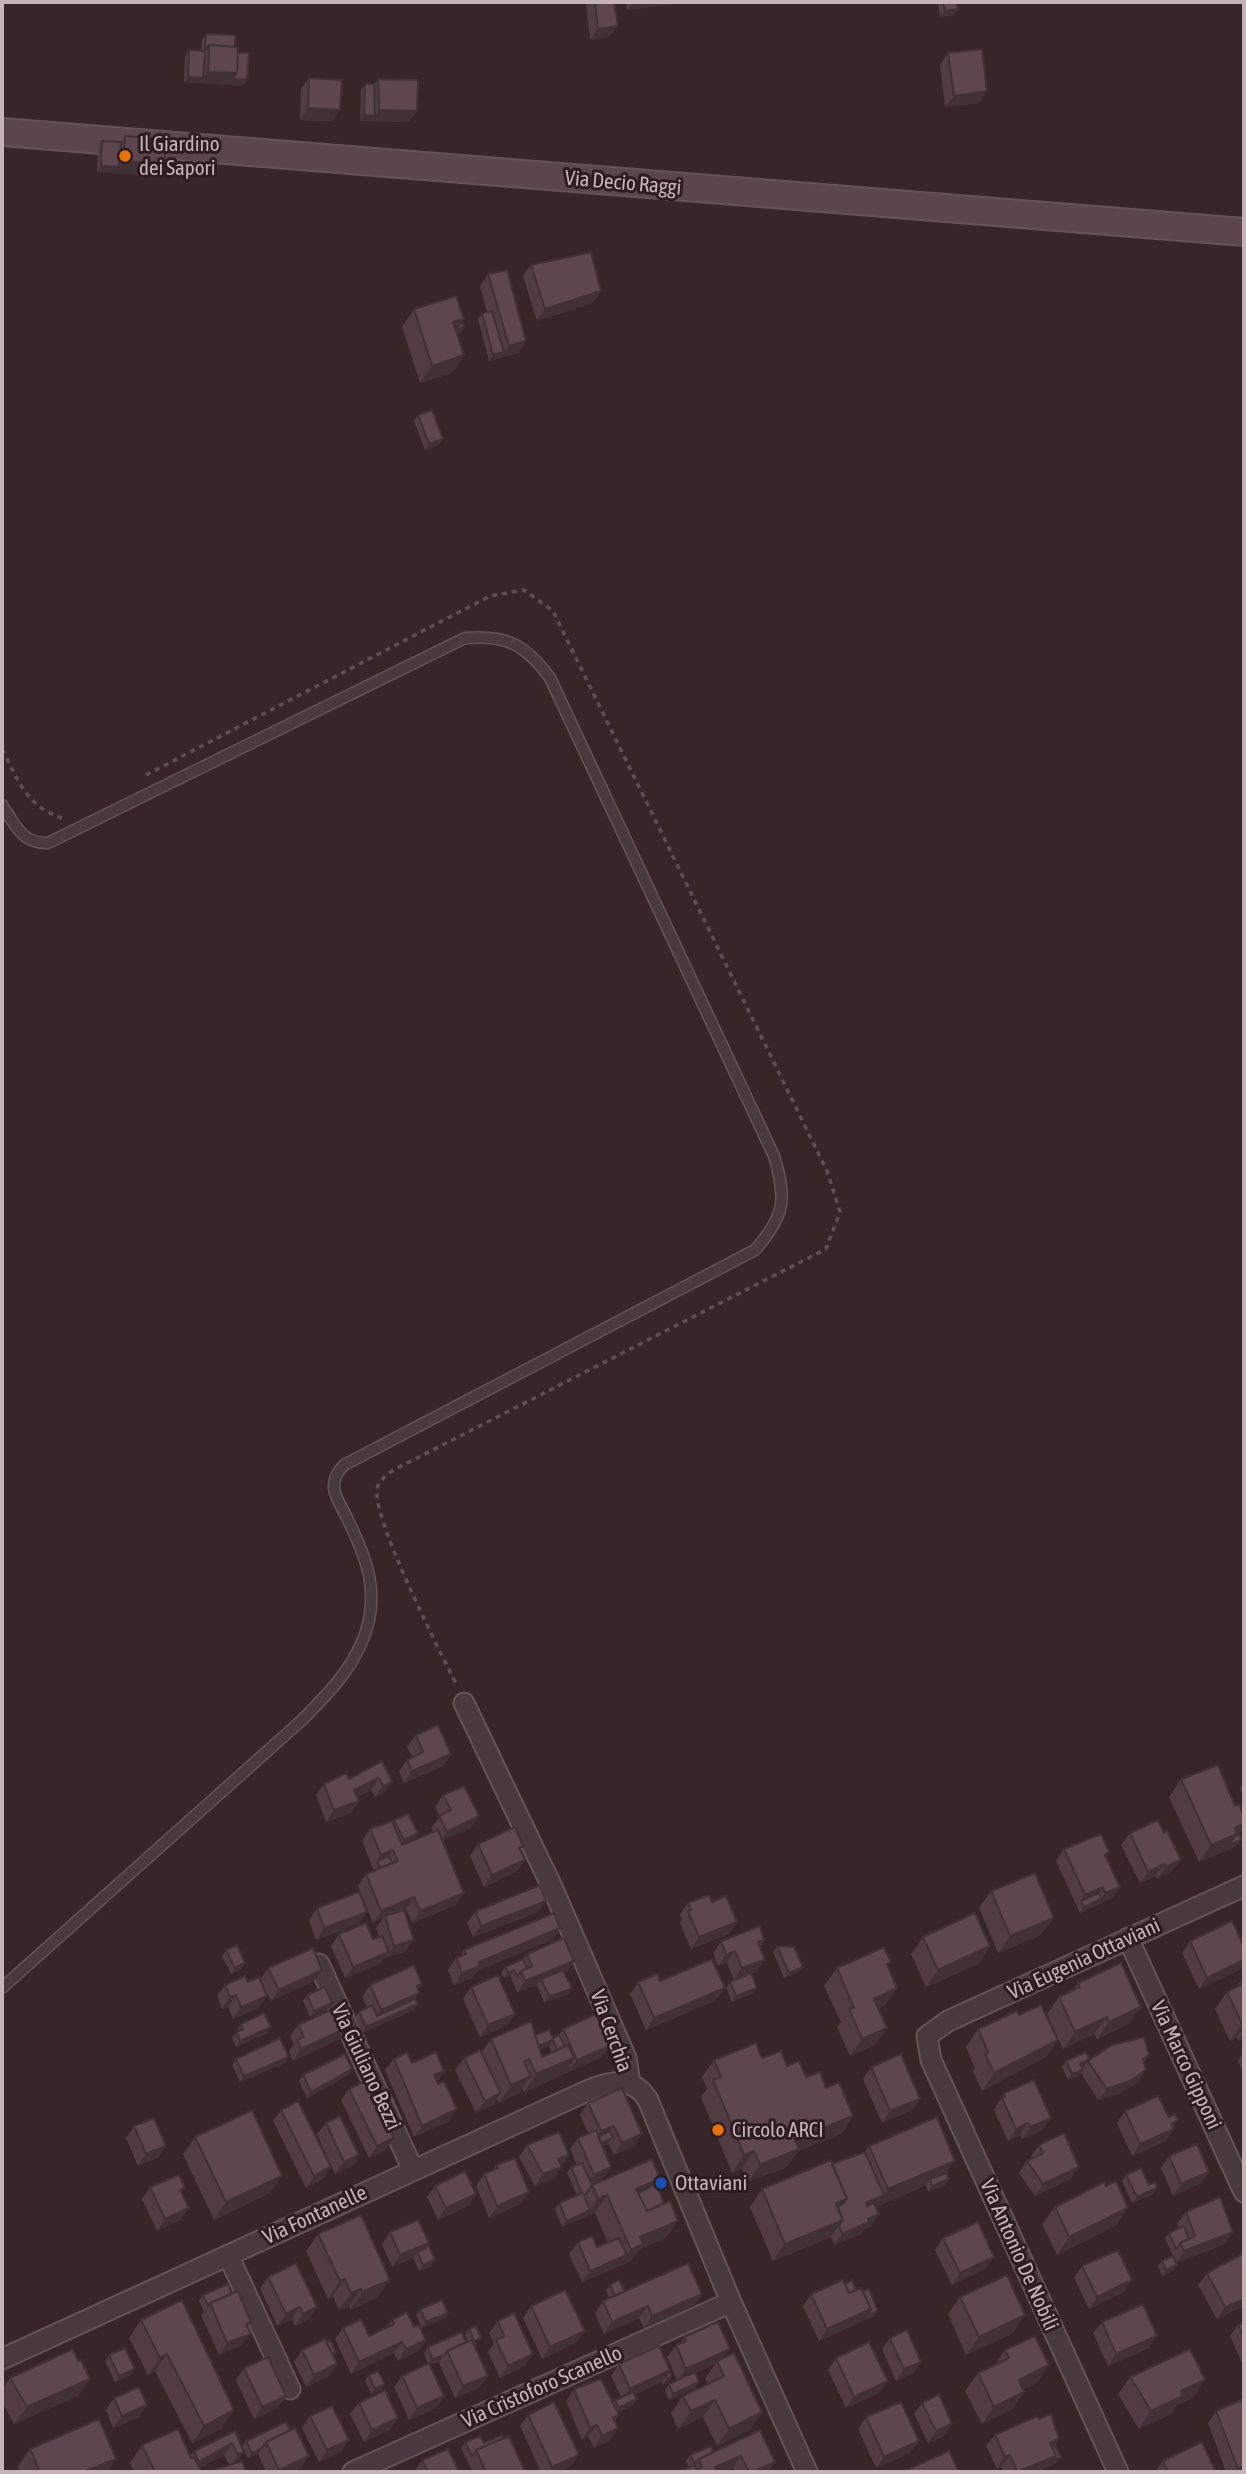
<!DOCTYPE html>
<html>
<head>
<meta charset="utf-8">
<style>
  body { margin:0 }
  #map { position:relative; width:1246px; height:2474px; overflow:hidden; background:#38252a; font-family:"Asap Condensed",sans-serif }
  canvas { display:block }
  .frame { position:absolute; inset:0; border:4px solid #c5b3b7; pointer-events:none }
</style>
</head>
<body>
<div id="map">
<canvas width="1246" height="2474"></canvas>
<div class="frame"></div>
</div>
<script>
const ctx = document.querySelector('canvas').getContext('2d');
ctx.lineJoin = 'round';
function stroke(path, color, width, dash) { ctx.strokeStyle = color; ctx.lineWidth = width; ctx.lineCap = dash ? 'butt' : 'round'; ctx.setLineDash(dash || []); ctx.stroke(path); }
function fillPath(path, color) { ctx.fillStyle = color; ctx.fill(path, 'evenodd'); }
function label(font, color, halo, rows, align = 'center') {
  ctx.font = font + ' "Asap Condensed",sans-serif'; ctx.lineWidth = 6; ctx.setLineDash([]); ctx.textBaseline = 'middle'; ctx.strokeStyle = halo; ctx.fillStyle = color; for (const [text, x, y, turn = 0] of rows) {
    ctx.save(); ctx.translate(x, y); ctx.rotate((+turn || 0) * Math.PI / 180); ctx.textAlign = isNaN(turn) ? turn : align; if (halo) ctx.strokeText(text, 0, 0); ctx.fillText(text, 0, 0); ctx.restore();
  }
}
const service = new Path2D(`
  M2 805C15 825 22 844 48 843L465 638C507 635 525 644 550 678L774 1156C787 1199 785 1216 755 1250L344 1465C337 1472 334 1478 334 1488 335 1498 343 1509 347 1518 363 1551 377 1582 369 1620 360 1662 330 1692 301 1721L2 1988`);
const minor = new Path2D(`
  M464 1703 553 1889 626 2058 630 2083
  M1128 1938 1244 2192
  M319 1964 413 2170
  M228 2255 290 2389
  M2 2359 589 2090C612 2081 633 2076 648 2100L731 2302 807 2472
  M353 2472 731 2302
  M1118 2472 931 2060 927 2036 948 2021 1244 1886`);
const secondary = new Path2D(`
  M2 132 1244 232`);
stroke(service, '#645357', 13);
stroke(minor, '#645357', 23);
stroke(secondary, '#645357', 30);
stroke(new Path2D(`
  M2 749C18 780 26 806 62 818
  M146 775 490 596 524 590 553 611 827 1171 840 1212 826 1249 417 1458C404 1465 384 1472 378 1486 367 1510 442 1655 457 1686`), '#604d5a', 3.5, [5, 5]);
stroke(service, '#49383d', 10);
stroke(minor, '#49383d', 19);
stroke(secondary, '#5b464b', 26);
fillPath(new Path2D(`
  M586 2H614L609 37 590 40Z
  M626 2H690L627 10Z
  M938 2H957L954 15 940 17Z
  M206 34 235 47 238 53 247 80 243 86 184 82 185 56 189 50 201 51 202 40Z
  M948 53 979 103 945 107 940 65Z
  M309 78 340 110 332 121 300 120 301 89Z
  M378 79 417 111 409 122 360 121 361 90 365 84H374Z
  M125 136 164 164 156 176 97 172 98 146 102 141 121 142Z
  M531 265 601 291 592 303 537 321 523 276Z
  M488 274 526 341 518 353 489 361 478 319 482 313 487 312 480 286Z
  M414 309 464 319 462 321 460 333 457 334 464 355 452 373 420 383 402 327Z
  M418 415 439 445 425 450 414 421Z
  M416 1735 451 1754 443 1766 404 1783 399 1771 407 1760 412 1757 407 1747Z
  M382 1761 384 1793 375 1797 371 1790 357 1797 359 1801 351 1813 326 1822 316 1795 324 1784 349 1779Z
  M1181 1779 1239 1834 1241 1840 1237 1846 1199 1862 1169 1797Z
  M1244 1782V1796L1240 1788Z
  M443 1795 479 1816 470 1828 442 1841 456 1905 412 1923 406 1909 401 1911 406 1951 386 1958 385 1956 380 1964 345 1978 331 1946 339 1934 373 1939 379 1937 376 1928 383 1918 373 1923 358 1886 366 1874 374 1871 362 1841 370 1829 393 1822 394 1820 418 1833 414 1839 402 1845 433 1832 431 1828 440 1816 435 1807Z
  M1130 1833 1172 1871 1157 1879 1156 1876 1140 1883 1121 1845Z
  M478 1844 520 1851 525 1860 516 1872 484 1887 470 1856Z
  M1064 1849 1106 1857 1120 1887 1112 1898 1080 1913 1056 1861Z
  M991 1891 1041 1935 998 1953 979 1908Z
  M688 1903 729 1934 691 1949 680 1923 682 1920 680 1914Z
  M317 1908 359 1924 316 1940 309 1920Z
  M476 1911 538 1912 473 1937 467 1923Z
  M560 1928 552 1940 477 1971 472 1978 454 1985 448 1970 456 1958 460 1957 464 1950Z
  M923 1937 990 1946 978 1964 926 1987 911 1954Z
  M764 1940 760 1947 757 1971 751 1974 757 1988 753 1993 732 2002 726 1988 730 1982 734 1980 727 1963 718 1966 713 1953 721 1941Z
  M1190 1941 1241 1969 1199 1989 1182 1953Z
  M777 1946 803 1967 798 1972 784 1978 773 1952Z
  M226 1950 245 1963 241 1969 231 1974 222 1956Z
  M527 1954 574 1961 565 1974 572 1989 567 1995 544 2002 537 1985 517 1992 510 1976 504 1978 501 1973 505 1967 523 1959Z
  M888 1966 897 1988 885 2005 878 2009 887 2028 875 2045 850 2056 837 2027 841 2022 824 1986 837 1968Z
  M268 1968 322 1970 314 1981 271 2001 262 1984 259 2008 233 2019 228 2007 222 2009 217 1996 225 1985 260 1980Z
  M1244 1979V2038L1238 2041 1237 2038 1230 2041 1215 2009 1227 1992 1236 1987 1241 1981Z
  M660 1981 716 2000 646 2030 630 1994 638 1982Z
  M1078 1983 1129 2024 1097 2039 1094 2034 1063 2049 1047 2014 1059 1997 1072 1991Z
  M422 1984 418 1989 419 1993 415 1999 418 2004 414 2010 362 2033 355 2017 359 2012 367 2008 362 1997 370 1985Z
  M471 1987 515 2014 507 2025 480 2037 463 1999Z
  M307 1995 332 2003 328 2009 310 2017 303 2001Z
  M1019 2015 1058 2040 1046 2057 982 2091 973 2071 975 2068 966 2047 978 2029Z
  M241 2024 267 2033 236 2047 232 2038 237 2031V2030Z
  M298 2025 351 2026 342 2038 293 2061 289 2051 294 2044 290 2036Z
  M563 2029 610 2046 602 2057 524 2092 522 2089 519 2093 499 2103 497 2099 493 2105 476 2113 455 2070 464 2058 481 2053 491 2039 535 2035 553 2038 559 2035ZM549 2046 551 2053 542 2057 540 2050Z
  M1244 2052V2074L1238 2061Z
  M1149 2055 1144 2062 1138 2082 1121 2093 1098 2100 1081 2073 1079 2076 1068 2080 1062 2067 1066 2061 1085 2065 1081 2067 1082 2069 1088 2061Z
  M236 2059 285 2063 240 2082 232 2065Z
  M394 2059 444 2071 437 2082 449 2121 414 2137 385 2070Z
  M714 2060 787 2066 826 2088 853 2116 841 2134 798 2151 787 2167 748 2182 742 2168 732 2173 701 2097 707 2089 702 2077Z
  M871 2067 920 2099 912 2110 882 2123 863 2079Z
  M352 2069 348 2075 307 2098 299 2081 303 2075Z
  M622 2088 634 2146 614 2155 609 2144 602 2146 603 2179 591 2184V2185L656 2184 666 2238 640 2249 631 2261 582 2282 569 2254 578 2242 597 2247 608 2243 595 2213 562 2227 555 2209 559 2203 577 2195 567 2173 571 2167 577 2165 570 2149 578 2138 588 2133 580 2115 588 2103Z
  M349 2089 385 2150 369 2158 341 2100Z
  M1004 2093 1043 2130 1022 2139 1020 2135 1008 2141 994 2110Z
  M281 2110 323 2179 306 2188 273 2121Z
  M1125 2111 1173 2127 1166 2141 1132 2156 1117 2123Z
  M326 2123 357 2156 354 2165 335 2174 317 2134Z
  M134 2126 158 2158 138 2166 126 2138Z
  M195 2137 270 2193 214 2220 183 2154Z
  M527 2145 569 2155 554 2178 535 2186 519 2157Z
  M1039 2145 1071 2179 1035 2196 1019 2173 1027 2161 1032 2159 1031 2156Z
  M869 2146 946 2173 949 2179 945 2185 928 2192 926 2185 876 2207 879 2214 871 2226 864 2229 861 2234 834 2245 831 2237 773 2261 750 2207 762 2189 865 2152Z
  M1169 2156 1209 2172 1201 2183 1173 2196 1161 2168Z
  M496 2165 521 2204 489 2218 476 2186 484 2174 493 2170Z
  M1126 2175 1149 2185 1157 2188 1153 2194 1132 2203 1122 2181Z
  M435 2186 476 2194 468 2206 438 2220 427 2197Z
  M1106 2186 1128 2208 1116 2225 1057 2255 1042 2224 1055 2207Z
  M150 2187 185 2188 181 2192 180 2220 157 2231 142 2199Z
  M1186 2212 1225 2244 1176 2263 1173 2271 1162 2276 1158 2266 1162 2261 1173 2256 1165 2238 1169 2233 1179 2228 1177 2224Z
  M418 2220 431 2266 419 2271 413 2258 392 2267 382 2244 390 2232Z
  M318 2234 378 2297 350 2310 349 2307 339 2310 333 2296 328 2299 306 2251Z
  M943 2238 986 2268 952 2285 935 2250Z
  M296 2263 309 2319 295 2326 292 2319 277 2326 260 2288 268 2277Z
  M1082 2266 1124 2292 1089 2309 1074 2278Z
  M1207 2273 1244 2306 1217 2319 1198 2285Z
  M845 2284 856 2290 874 2316 819 2341 803 2306 811 2294Z
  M610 2285 625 2291 702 2294 694 2306 644 2328 639 2318 604 2334 595 2313 603 2301 609 2298 606 2290Z
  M232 2294 251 2322 248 2327 242 2345 219 2355 201 2315 204 2312 199 2301 203 2295Z
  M960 2297 1013 2333 966 2355 948 2314Z
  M182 2300 222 2428 192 2443 155 2371 148 2375 129 2338 141 2320Z
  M531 2306 585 2331 576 2342 542 2359 523 2318Z
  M420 2309 448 2313 444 2319 422 2328 416 2315Z
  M392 2320 414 2327 426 2340 418 2351 398 2361 394 2353 351 2374 335 2339 343 2328 369 2336 386 2328Z
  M498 2321 525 2366 500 2378 488 2352 494 2343 489 2333Z
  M1102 2322 1149 2348 1108 2366 1093 2333Z
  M1244 2322V2367L1230 2336 1238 2325Z
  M469 2329 476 2344 474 2345 488 2376 480 2387 455 2398 439 2363 440 2361 429 2365 444 2396 436 2408 409 2420 394 2387 402 2376 428 2364 424 2353 428 2347 468 2342 465 2335Z
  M684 2337 724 2358 762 2412 750 2430 717 2446 703 2417 678 2429 671 2413 683 2396 707 2384 705 2379 715 2364 695 2373V2388L669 2400 665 2390 669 2384 677 2380 667 2357 676 2345 680 2343Z
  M890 2338 921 2362 913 2373 896 2381 882 2349Z
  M302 2350 333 2356 337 2364 329 2376 306 2387 294 2362Z
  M1005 2350 1037 2383 1023 2389 1024 2392 1012 2409 982 2424 965 2391 978 2373 994 2365Z
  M109 2355 131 2375 115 2382 105 2361Z
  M836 2358 888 2381 879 2393 846 2408 828 2370Z
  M78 2361 90 2379 78 2396 14 2424 2 2402V2390L10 2378Z
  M619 2364 672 2376 668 2382 663 2385 662 2382 635 2395 633 2405 618 2413 615 2422 618 2428 610 2440 594 2448 588 2436 582 2440 566 2401 574 2389 613 2402 615 2400 621 2397 611 2376Z
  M244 2368 286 2396 278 2407 254 2419 236 2380Z
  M369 2375 381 2390 371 2394 365 2380Z
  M1130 2377 1193 2398 1177 2405 1171 2414 1139 2429 1118 2394Z
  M114 2398 139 2417 113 2428 106 2410Z
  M359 2403 398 2418 390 2430 364 2442 350 2414Z
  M922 2403 944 2436 928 2443 914 2414Z
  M1216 2411 1244 2472H1226L1208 2423Z
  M528 2415 579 2455 571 2466 558 2472H541L520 2426Z
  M310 2416 341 2452 319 2462 302 2428Z
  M866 2417 919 2441 910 2453 876 2468 858 2429Z
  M1039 2419 1059 2439 1055 2445 1061 2457 1056 2463 1036 2472H1004L1001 2467 997 2469 986 2446 995 2435Z
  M290 2430 301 2468 292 2472H266L258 2454 248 2458 242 2447 246 2441Z
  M760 2430 775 2462 768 2472H735L733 2468 678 2472 689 2467 686 2461 690 2455 713 2452Z
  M235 2431 244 2452 236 2463 246 2472H210L229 2465 224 2455 199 2468 201 2472H134L130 2463 142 2445 190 2456 194 2451Z
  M503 2438 525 2472H473L461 2448 465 2442 484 2443Z
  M30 2449 107 2472H20L18 2466Z
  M422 2460 459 2472H414Z
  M1163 2461 1216 2472H1155Z`), '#503c42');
fillPath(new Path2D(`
  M633 2H690L627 10Z
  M958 9 954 15 940 17 945 11Z
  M618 26 609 37 590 40 598 29Z
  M208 72 237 73 247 80 243 86 184 82 188 77 203 78Z
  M987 91 979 103 945 107 954 96Z
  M308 108 340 110 332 121 300 120Z
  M379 110 417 111 409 122 360 121 364 115 375 116Z
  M123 161 164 164 156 176 97 172 101 166 119 167Z
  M601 291 592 303 537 321 545 309Z
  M464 319 456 330 464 327 460 333 441 340 453 322Z
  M526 341 518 353 489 361 493 355 504 352 509 346Z
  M464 355 452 373 420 383 432 366Z
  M443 439 439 445 425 450 429 444Z
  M451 1754 443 1766 404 1783 412 1771Z
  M379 1778 371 1790 346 1802 354 1790Z
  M392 1782 384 1793 375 1797 383 1786Z
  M359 1801 351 1813 326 1822 334 1810Z
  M479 1816 470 1828 438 1843 447 1832Z
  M1244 1824V1827L1235 1840H1241L1237 1846 1199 1862 1211 1845 1235 1828Z
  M418 1833 414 1839 400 1846 404 1840Z
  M393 1850 385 1862 377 1861 381 1855Z
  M525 1860 516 1872 484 1887 492 1875Z
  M1181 1860 1172 1871 1157 1879 1165 1867Z
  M1164 1864 1156 1876 1140 1883 1148 1872Z
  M1103 1887 1095 1899 1081 1901 1085 1895Z
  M1120 1887 1112 1898 1080 1913 1084 1907 1101 1899 1105 1893Z
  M464 1893 456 1905 412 1923 420 1911Z
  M414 1897 406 1909 385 1917V1916L383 1918 373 1923 381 1911Z
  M546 1901 538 1912 473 1937 481 1926Z
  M367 1912 359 1924 316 1940 324 1928Z
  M1054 1918 1041 1935 998 1953 1010 1936Z
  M737 1922 729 1934 691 1949 699 1937Z
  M560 1928 552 1940 477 1971 472 1978 454 1985 462 1973 479 1962Z
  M414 1940 406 1951 386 1958 394 1946Z
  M990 1946 978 1964 926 1987 938 1970Z
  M735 1951 727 1963 718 1966 726 1955Z
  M389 1952 380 1964 345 1978 353 1967Z
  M765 1960 757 1971 734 1980 742 1968Z
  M1244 1960V1964L1241 1969 1199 1989 1207 1978Z
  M574 1961 566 1973 543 1982 541 1979 537 1985 517 1992 525 1981Z
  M245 1963 241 1969 231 1974 235 1968Z
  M803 1967 798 1972 784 1978 789 1973Z
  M322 1970 314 1981 271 2001 279 1990Z
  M514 1970 510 1976 504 1978 508 1973Z
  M422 1984 414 1995 419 1993 411 2004 373 2022 381 2010Z
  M725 1988 716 2000 646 2030 654 2018Z
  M757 1988 753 1993 732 2002 736 1996Z
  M897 1988 885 2005 862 2016 874 1999Z
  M572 1989 567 1995 544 2002 549 1996Z
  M236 1995 228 2007 222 2009 230 1997Z
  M267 1996 259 2008 233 2019 241 2007Z
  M332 2003 328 2009 310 2017 314 2011Z
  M418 2004 414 2010 362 2033 366 2027Z
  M1141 2007 1129 2024 1097 2039 1109 2022Z
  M515 2014 507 2025 480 2037 488 2025Z
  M1107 2017 1094 2034 1063 2049 1075 2032Z
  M1244 2023V2028L1237 2038 1230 2041 1242 2024Z
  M351 2026 342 2038 293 2061 301 2049Z
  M271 2027 267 2033 236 2047 240 2041Z
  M887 2028 875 2045 850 2056 862 2039Z
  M1244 2032V2038L1238 2041Z
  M553 2040 549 2046 526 2056 531 2050Z
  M1058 2040 1046 2057 982 2091 994 2073Z
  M610 2046 602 2057 524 2092 536 2074 574 2058 566 2069 573 2066 577 2060Z
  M289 2057 285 2063 240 2082 244 2076Z
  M1089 2059 1085 2065 1075 2070 1080 2064Z
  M352 2069 348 2075 307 2098 311 2092Z
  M1083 2070 1079 2076 1068 2080 1072 2074Z
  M1146 2070 1138 2082 1121 2093 1098 2100 1107 2089Z
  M444 2071 436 2082 434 2075Z
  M531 2076 519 2093 499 2103 511 2085Z
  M501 2093 493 2105 476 2113 485 2101Z
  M920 2099 912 2110 882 2123 890 2111Z
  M457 2109 449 2121 414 2137 422 2126Z
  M853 2116 841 2134 798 2151 787 2167 748 2182 760 2165 795 2140Z
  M1051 2118 1043 2130 1022 2139 1030 2127Z
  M1178 2120 1171 2130 1174 2129 1166 2141 1132 2156 1140 2144Z
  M1028 2123 1020 2135 1008 2141 1016 2129Z
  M614 2126 606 2137H597L601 2131Z
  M642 2134 634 2146 614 2155 622 2143Z
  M394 2138 385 2150 369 2158 377 2146Z
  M613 2138 609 2143 595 2149 599 2144Z
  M166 2146 158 2158 138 2166 146 2154Z
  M754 2151 742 2168 732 2173 744 2155Z
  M359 2155 355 2160 358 2159 354 2165 335 2174 344 2162Z
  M569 2155 561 2167 558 2159Z
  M955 2161 943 2178 930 2179 926 2185 876 2207 888 2189Z
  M331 2167 323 2179 306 2188 314 2176Z
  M562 2167 554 2178 535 2186 543 2174Z
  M611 2167 603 2179 585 2186 594 2175Z
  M1079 2167 1071 2179 1035 2196 1043 2184Z
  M1209 2172 1201 2183 1173 2196 1181 2184Z
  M282 2176 270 2193 214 2220 226 2202Z
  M660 2179 648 2196 636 2202V2189Z
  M949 2179 945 2185 928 2192 932 2186Z
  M1157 2188 1153 2194 1132 2203 1137 2197Z
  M529 2192 521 2204 489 2218 497 2206Z
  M476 2194 468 2206 438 2220 446 2208Z
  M607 2195 595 2213 562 2227 567 2221 590 2210 598 2199Z
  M884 2195 876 2207 857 2214 866 2203Z
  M847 2199 835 2216 836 2203Z
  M189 2208 180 2220 157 2231 165 2219Z
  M1128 2208 1116 2225 1057 2255 1069 2237Z
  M879 2214 871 2226 864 2229 861 2234 834 2245 842 2234Z
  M843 2220 830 2237 773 2261 785 2244Z
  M678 2221 666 2238 640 2249 631 2261 618 2267 640 2237Z
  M1233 2232 1225 2244 1176 2263 1184 2251Z
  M429 2243 421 2255 417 2252 413 2258 392 2267 400 2255Z
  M627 2255 618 2267 582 2282 590 2271Z
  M994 2257 986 2268 952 2285 960 2273Z
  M435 2260 431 2266 419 2271 423 2265Z
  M1177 2265 1173 2271 1162 2276 1166 2270Z
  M345 2279 333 2296 328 2299 340 2281Z
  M390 2280 378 2297 350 2310 362 2292Z
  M1132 2280 1124 2292 1089 2309 1097 2297Z
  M361 2289 349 2307 339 2310 351 2293Z
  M702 2294 694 2306 644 2328 652 2316Z
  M1244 2299V2306L1217 2319 1225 2307Z
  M648 2306 639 2318 604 2334 612 2322Z
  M300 2307 292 2319 277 2326 286 2314Z
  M317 2307 309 2319 295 2326 303 2314Z
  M871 2309 878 2311 874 2316 819 2341 827 2329Z
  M448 2313 444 2319 422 2328 426 2322Z
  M1025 2315 1013 2333 966 2355 979 2337Z
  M585 2331 576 2342 542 2359 550 2347Z
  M251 2334 242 2345 219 2355 227 2343Z
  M1157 2336 1149 2348 1108 2366 1116 2354Z
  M426 2340 418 2351 398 2361 406 2349Z
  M402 2342 394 2353 351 2374 359 2362Z
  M730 2349 722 2361H717L715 2364 678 2380 686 2369Z
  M167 2354 155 2371 148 2375 160 2358Z
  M533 2354 525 2366 500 2378 508 2366Z
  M445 2355 440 2360 428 2365 432 2359Z
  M921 2362 913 2373 896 2381 904 2369Z
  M337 2364 329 2376 306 2387 314 2375Z
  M1049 2365 1037 2383 1007 2398 1019 2380Z
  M135 2369 131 2375 115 2382 119 2376Z
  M670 2370 662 2382 622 2401 630 2389Z
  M488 2376 480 2387 455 2398 463 2386Z
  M672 2376 668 2382 663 2385 667 2379Z
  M90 2379 78 2396 14 2424 27 2407Z
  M1205 2380 1193 2398 1177 2405 1171 2414 1139 2429 1151 2411 1181 2391Z
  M888 2381 879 2393 846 2408 854 2397Z
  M699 2382 695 2388 669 2400 673 2394Z
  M385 2384 381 2390 371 2394 375 2389Z
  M1024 2392 1012 2409 982 2424 994 2407Z
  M286 2396 278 2407 254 2419 262 2407Z
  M444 2396 436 2408 409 2420 417 2408Z
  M637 2399 633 2405 615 2414 619 2408Z
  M715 2400 703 2417 678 2429 691 2411Z
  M147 2405 139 2417 113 2428 122 2416Z
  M234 2410 222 2428 192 2443 204 2426Z
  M762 2412 750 2430 717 2446 729 2429Z
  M398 2418 390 2430 364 2442 372 2430Z
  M952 2424 944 2436 928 2443 936 2431Z
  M597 2425 588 2436 582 2440 590 2428Z
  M618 2428 610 2440 594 2448 602 2436Z
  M1059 2439 1051 2451 1050 2443Z
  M349 2440 341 2452 319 2462 327 2450Z
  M919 2441 910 2453 876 2468 884 2457Z
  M232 2443 224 2455 191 2472 199 2462Z
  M262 2448 258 2454 248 2458 252 2453Z
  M244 2452 236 2464 230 2467 238 2455Z
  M579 2455 571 2466 558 2472H549L552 2467Z
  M1010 2455 1001 2467 997 2469 1005 2457Z
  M309 2456 301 2468 292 2472H278L279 2470Z
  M741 2456 733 2468 723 2472H712L715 2467Z
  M1056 2456 1061 2457 1056 2463 1048 2467 1036 2472H1017Z
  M116 2459 107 2472H83Z
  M775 2462 768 2472H752Z
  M1244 2466V2472H1235L1238 2469Z`), '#413136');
const building = new Path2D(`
  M595 2H614L618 26 598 29Z
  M943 2H957L958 9 945 11Z
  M206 34 235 35V47L209 45 205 51Z
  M209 45 238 47 237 73 208 72Z
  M982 49 987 91 954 96 948 53Z
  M189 50 205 51 203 78 188 77Z
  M238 53H249L247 80 233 79 237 73Z
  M309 78 342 80 340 110 308 108Z
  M378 79 418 80 417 111 379 110Z
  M365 84H374L375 116 364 115Z
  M125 136 166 139 164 164 123 161Z
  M102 141 121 142 119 167 101 166Z
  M591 252 601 291 545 309 531 265Z
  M507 270 526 341 509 346 488 274Z
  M456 296 464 319 453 322 464 355 432 366 414 309Z
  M492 311 504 352 493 355 482 313Z
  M462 321 464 327 456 330Z
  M432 410 443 439 429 444 418 415Z
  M438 1725 451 1754 412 1771 407 1760 423 1752 416 1735Z
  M382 1761 392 1782 383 1786 379 1778 354 1790 359 1801 334 1810 324 1784 346 1773 349 1779Z
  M1218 1765 1235 1806 1239 1804 1244 1817V1824L1235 1828 1237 1834 1211 1845 1181 1779Z
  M464 1786 479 1816 447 1832 439 1816 451 1810 443 1795Z
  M408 1814 418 1833 404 1840 394 1820Z
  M1158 1820 1164 1833 1167 1831 1181 1860 1165 1867 1164 1864 1148 1872 1130 1833Z
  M392 1821 402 1845 438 1830 464 1893 420 1911 414 1897 381 1911 366 1874 398 1861 393 1850 381 1855 370 1829Z
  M515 1827 523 1846 519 1848 525 1860 492 1875 478 1844Z
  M1101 1834 1109 1852 1105 1855 1120 1887 1105 1893 1103 1887 1085 1895 1064 1849Z
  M1239 1834 1241 1840 1229 1845 1236 1835Z
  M389 1856 392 1863 380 1868 377 1861Z
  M1035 1873 1054 1918 1010 1936 991 1891Z
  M540 1885 546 1901 481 1926 476 1911Z
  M359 1892 367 1912 324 1928 317 1908Z
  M1099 1893 1101 1899 1084 1907 1081 1901Z
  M709 1895 712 1902 726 1896 737 1922 699 1937 688 1911 691 1910 688 1903Z
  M404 1910 414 1940 394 1946 385 1916Z
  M554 1913 560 1928 479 1962 480 1966 462 1973 456 1958 466 1954 464 1950Z
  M975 1913 990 1946 938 1970 923 1937Z
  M1232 1921 1244 1947V1960L1207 1978 1190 1941Z
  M366 1923 373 1939 382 1936 389 1952 353 1967 339 1934Z
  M760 1926 764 1940 758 1942 765 1960 742 1968 735 1951 726 1955 721 1941Z
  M564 1938 574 1961 525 1981 521 1971 532 1966 527 1954Z
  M237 1945 245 1963 235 1968 226 1950Z
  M777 1946 794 1947 803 1967 789 1973Z
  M884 1947 891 1962 887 1964 897 1988 874 1999 887 2028 862 2039 849 2009 854 2008 837 1968Z
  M313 1948 322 1970 279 1990 268 1968Z
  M523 1959 527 1968 521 1971 517 1976 514 1970 508 1973 505 1967Z
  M712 1959 725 1988 654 2018 638 1982 657 1974 660 1981Z
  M1121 1963 1141 2007 1109 2022 1107 2017 1075 2032 1059 1997 1080 1987 1078 1983Z
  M414 1965 422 1984 417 1986 419 1993 381 2010 370 1985Z
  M563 1970 572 1989 549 1996 541 1979Z
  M751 1973 757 1988 736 1996 730 1982Z
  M498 1975 515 2014 488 2025 471 1987Z
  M245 1976 248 1982 259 1977 267 1996 241 2007 236 1995 230 1997 225 1985Z
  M1244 1979V2023L1242 2024 1227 1992 1242 1984 1241 1981Z
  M325 1987 332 2003 314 2011 307 1995Z
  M415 1999 418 2004 366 2027 359 2012 372 2005 377 2016Z
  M341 2005 351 2026 301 2049 297 2040 304 2037 298 2025Z
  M1041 2005 1058 2040 994 2073 985 2054 988 2052 978 2029 1017 2011 1019 2015Z
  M264 2013 271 2027 240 2041 236 2032 243 2029 241 2024Z
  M596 2014 610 2046 577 2060 563 2029Z
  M531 2021 542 2057 568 2045 574 2058 536 2074 529 2059 524 2062 531 2076 511 2085 491 2039Z
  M549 2030 553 2038 559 2035 565 2046 557 2050 553 2040 539 2046 535 2035Z
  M1144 2037 1149 2055 1143 2059 1146 2070 1130 2081 1107 2089 1088 2061 1112 2045Z
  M280 2038 289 2057 244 2076 236 2059Z
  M756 2043 762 2058 781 2051 787 2066 799 2061 806 2077 820 2072 826 2088 839 2082 853 2116 795 2140 799 2149 760 2165 754 2151 744 2155 713 2080 721 2077 714 2060Z
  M480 2050 501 2093 485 2101 464 2058Z
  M407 2052 412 2063 436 2052 444 2071 434 2075 438 2084 444 2081 457 2109 422 2126 394 2059Z
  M1086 2052 1089 2059 1080 2064 1083 2070 1072 2074 1066 2061Z
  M345 2054 352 2069 311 2092 303 2075Z
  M901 2054 920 2099 890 2111 871 2067Z
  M571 2061 573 2066 566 2069Z
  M1034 2080 1051 2118 1030 2127 1028 2123 1016 2129 1002 2098 1005 2097 1004 2093Z
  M365 2081 394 2138 377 2146 349 2089Z
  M622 2088 642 2134 622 2143 614 2126 601 2131 588 2103Z
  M1158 2096 1169 2117 1175 2114 1178 2120 1171 2124 1174 2129 1140 2144 1125 2111Z
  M298 2101 331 2167 314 2176 281 2110Z
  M252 2110 282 2176 226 2202 195 2137Z
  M340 2116 359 2155 344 2162 326 2123Z
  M937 2117 955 2161 888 2189 869 2146Z
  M154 2118 166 2146 146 2154 134 2126Z
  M596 2130 611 2167 594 2175 578 2138Z
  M610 2131 613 2138 601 2143 598 2137Z
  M559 2132 569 2155 558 2159 562 2167 543 2174 527 2145Z
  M1064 2133 1079 2167 1043 2184 1027 2161 1043 2153 1039 2145Z
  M1197 2144 1209 2172 1181 2184 1169 2156Z
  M865 2152 884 2195 866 2203 867 2206 874 2203 879 2214 868 2219 869 2222 842 2234 839 2225 843 2220 837 2207 843 2204 847 2199 832 2164Z
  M515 2158 529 2192 497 2206 484 2174 498 2168 496 2165Z
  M652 2159 660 2179 636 2189 647 2211 670 2201 678 2221 640 2237 643 2244 631 2250 607 2195 598 2199 592 2185Z
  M831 2160 847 2199 836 2203 843 2220 785 2244 762 2189Z
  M582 2163 592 2185 584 2196 590 2210 567 2221 559 2203 582 2193 571 2167Z
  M1141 2168 1149 2185 1155 2182 1157 2188 1137 2197 1126 2175Z
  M465 2171 476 2194 446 2208 435 2186Z
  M946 2173 949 2179 932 2186 930 2179Z
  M179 2175 185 2188 180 2190 189 2208 165 2219 150 2187Z
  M1116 2181 1128 2208 1069 2237 1055 2207 1104 2182 1106 2186Z
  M656 2184 664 2203 647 2211 638 2193Z
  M1220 2197 1233 2232 1184 2251 1180 2243 1195 2236 1186 2212Z
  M361 2215 390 2280 362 2292 361 2289 351 2293 345 2279 340 2281 318 2234Z
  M418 2220 429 2243 400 2255 390 2232Z
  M978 2222 994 2257 960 2273 943 2238Z
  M1184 2226 1189 2239 1180 2243 1176 2249 1169 2233Z
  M592 2236 597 2247 619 2238 627 2255 590 2271 578 2242Z
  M428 2244 435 2260 423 2265 417 2252 425 2249Z
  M1118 2250 1132 2280 1097 2297 1082 2266Z
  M1242 2254 1244 2255V2299L1225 2307 1207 2273Z
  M1173 2256 1177 2265 1166 2270 1162 2261Z
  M296 2263 317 2307 303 2314 300 2307 286 2314 268 2277Z
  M688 2263 702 2294 652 2316 648 2306 612 2322 603 2301Z
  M1007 2275 1025 2315 979 2337 960 2297Z
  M619 2280 625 2291 615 2296 610 2285Z
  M843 2280 849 2293 861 2288 871 2309 827 2329 811 2294Z
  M852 2280 856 2290 849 2293 845 2284Z
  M228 2284 232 2294 210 2303 208 2306 203 2295Z
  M869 2289 878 2311 867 2315 871 2309 863 2291Z
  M565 2290 585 2331 550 2347 531 2306Z
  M238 2291 251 2322 246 2324 251 2334 227 2343 210 2303Z
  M182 2300 234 2410 204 2426 167 2354 160 2358 141 2320Z
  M442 2300 448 2313 426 2322 420 2309Z
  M1143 2304 1157 2336 1116 2354 1102 2322Z
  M407 2312 414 2327 419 2325 426 2340 406 2349 402 2342 359 2362 343 2328 361 2319 369 2336 394 2324 392 2320Z
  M514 2313 533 2354 508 2366 496 2340 504 2336 498 2321Z
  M718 2322 730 2349 686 2369 676 2345 686 2341 684 2337Z
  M1244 2322V2338L1238 2325Z
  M476 2326 481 2338 474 2341 469 2329Z
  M907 2330 921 2362 904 2369 890 2338Z
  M462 2332 466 2342 447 2351 445 2355 432 2359 428 2347Z
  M1035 2336 1049 2365 1019 2380 1024 2392 994 2407 978 2373 1009 2358 1005 2350Z
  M325 2339 337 2364 314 2375 302 2350Z
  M330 2340 336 2352 332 2354 326 2342Z
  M472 2340 488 2376 463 2386 447 2351Z
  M869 2342 888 2381 854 2397 836 2358Z
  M659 2346 670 2370 630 2389 619 2364Z
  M125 2348 135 2369 119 2376 109 2355Z
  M73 2349 78 2361 81 2360 90 2379 27 2407 10 2378Z
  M1190 2349 1205 2380 1181 2391 1183 2396 1151 2411 1130 2377Z
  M734 2353 762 2412 729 2429 715 2400 691 2411 683 2396 724 2376 717 2361Z
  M268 2357 286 2396 262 2407 244 2368Z
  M429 2363 444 2396 417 2408 402 2376Z
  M378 2371 385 2384 375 2389 369 2375Z
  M670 2371 672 2376 667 2379 666 2376Z
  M695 2372 699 2382 673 2394 669 2384Z
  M601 2379 619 2415 613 2418 618 2428 602 2436 597 2425 590 2428 574 2389Z
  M139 2387 147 2405 122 2416 114 2398Z
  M385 2390 398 2418 372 2430 359 2403Z
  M633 2392 637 2399 619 2408 615 2400Z
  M939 2394 952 2424 936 2431 922 2403Z
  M1241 2400 1244 2408V2466L1238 2469 1216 2411Z
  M554 2402 579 2455 552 2467 528 2415Z
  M901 2402 919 2441 884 2457 866 2417Z
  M332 2406 349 2440 327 2450 310 2416Z
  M1051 2414 1059 2439 1050 2443 1056 2456 1017 2472 1010 2455 1005 2457 995 2435 1037 2416 1039 2419Z
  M99 2419 116 2459 83 2472H40L30 2449Z
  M286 2422 290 2430 266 2442 262 2448 252 2453 246 2441Z
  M295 2428 309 2456 279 2470 266 2442Z
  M178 2429 191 2458 194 2457 201 2472H155L142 2445Z
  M760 2430 775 2462 752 2472H749L741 2456 715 2467 718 2472H678L695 2465 697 2470 702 2467 699 2459Z
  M235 2431 244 2452 238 2455 232 2443 199 2462 194 2451Z
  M502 2435 503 2438 476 2450 472 2456 465 2442 480 2436 484 2443Z
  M509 2436 525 2471 523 2472H486L476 2450Z
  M1202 2442 1216 2472H1168L1163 2461Z
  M1055 2445 1061 2457 1052 2461 1056 2456 1052 2446Z
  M711 2446 713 2452 699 2459 695 2464 690 2455Z
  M448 2449 459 2472H428L422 2460Z
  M949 2451 959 2472H902Z
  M242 2461 246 2472H211L210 2471Z`);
fillPath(building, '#5d464d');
stroke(building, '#413136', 2);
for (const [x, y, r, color] of [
  [125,156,7,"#e8710a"],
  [718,2130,7,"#e8710a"],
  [661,2183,7,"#1a4fb4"]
]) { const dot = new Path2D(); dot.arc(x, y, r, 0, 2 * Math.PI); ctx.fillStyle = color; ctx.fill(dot); stroke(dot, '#2d1d22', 2.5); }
label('21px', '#c5b3b7', '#2d1d22', [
  ["Il Giardino",139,144],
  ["dei Sapori",139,168],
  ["Circolo ARCI",732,2130],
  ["Ottaviani",675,2183]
], 'left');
label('21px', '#c5b3b7', '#2d1d22', [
  ["Via Decio Raggi",623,183,5],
  ["Via Eugenia Ottaviani",1084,1959,-25],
  ["Via Cerchia",611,2031,70],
  ["Via Marco Gipponi",1186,2065,65],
  ["Via Giuliano Bezzi",366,2067,65],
  ["Via Fontanelle",315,2215,-25],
  ["Via Antonio De Nobili",1019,2255,66],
  ["Via Cristoforo Scanello",542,2387,-24]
]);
</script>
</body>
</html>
